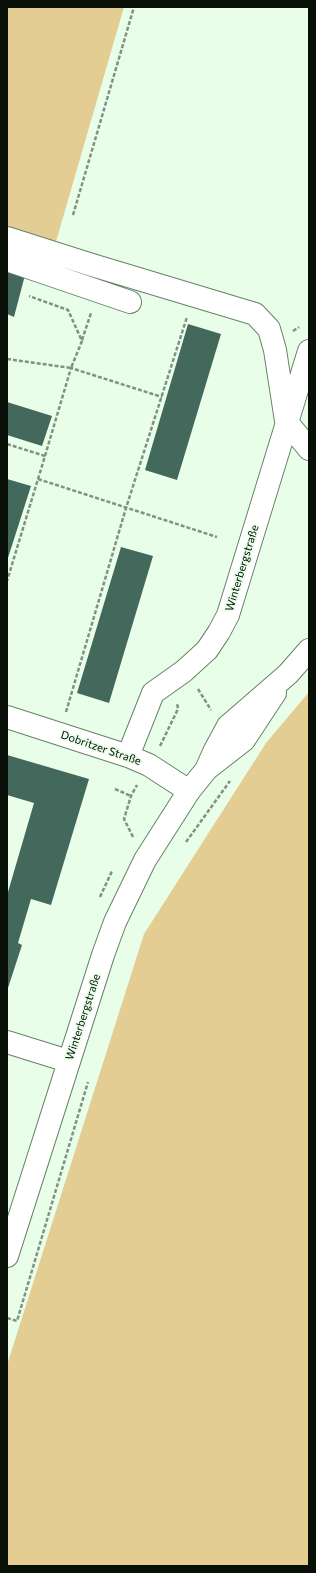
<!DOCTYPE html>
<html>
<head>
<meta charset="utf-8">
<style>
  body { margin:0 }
  #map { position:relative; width:316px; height:1573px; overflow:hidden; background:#e8fee8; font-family:Commissioner,sans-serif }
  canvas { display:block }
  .frame { position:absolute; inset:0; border:8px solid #070f07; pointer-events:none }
</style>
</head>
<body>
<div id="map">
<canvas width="316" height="1573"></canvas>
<div class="frame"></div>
</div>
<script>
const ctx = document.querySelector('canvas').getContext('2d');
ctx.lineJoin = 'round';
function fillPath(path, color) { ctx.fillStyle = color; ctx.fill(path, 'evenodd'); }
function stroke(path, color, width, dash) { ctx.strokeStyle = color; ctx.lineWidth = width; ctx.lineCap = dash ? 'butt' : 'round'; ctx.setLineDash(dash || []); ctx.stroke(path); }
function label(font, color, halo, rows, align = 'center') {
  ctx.font = font + ' Commissioner,sans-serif'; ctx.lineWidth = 3.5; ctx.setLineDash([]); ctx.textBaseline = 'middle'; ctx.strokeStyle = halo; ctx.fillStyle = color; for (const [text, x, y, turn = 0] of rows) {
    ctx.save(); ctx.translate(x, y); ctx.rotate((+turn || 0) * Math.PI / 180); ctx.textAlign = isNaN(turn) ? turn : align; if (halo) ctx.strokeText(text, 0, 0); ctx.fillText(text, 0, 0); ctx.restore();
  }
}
fillPath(new Path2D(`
  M7 7H124L53 252 7 239Z
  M309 692V1566H7V1365L144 934 266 743Z`), '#e3cd93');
fillPath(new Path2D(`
  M7 269 25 275 14 317 7 314Z
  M188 324 221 334 177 480 145 470Z
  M7 402 52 416 42 446 7 435Z
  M7 479 31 486 7 561Z
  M121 547 153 556 109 703 77 693Z
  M7 755 89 779 51 905 31 899 18 943 22 945 7 991 8 892 34 803 7 795Z`), '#43685c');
const minor = new Path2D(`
  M7 238 92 265 255 314 269 329 275 350 286 421 309 449
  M7 260 130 302
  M7 717 128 756 149 765 189 791
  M128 756 153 693 184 671 207 650 219 632 228 615 309 351
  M7 1042 68 1061`);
const major = new Path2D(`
  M208 768 244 740 275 693
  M7 1256 103 955 115 922 145 860 189 791 206 770 214 752 228 726 288 674 309 650`);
stroke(minor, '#688168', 24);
stroke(major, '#688168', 24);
stroke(new Path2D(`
  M73 215 134 7
  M293 331 299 327
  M82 340 91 313
  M7 359 71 368 82 341 68 310 29 296
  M7 444 45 456 7 581
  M45 456 71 368 162 397
  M38 479 217 537
  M198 689 211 710
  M66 712 126 508 187 317
  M160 746 178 709 177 703
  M115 789 131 796
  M133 837 124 819 131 796 137 785
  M186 842 230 781
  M100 897 112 871
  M7 1318 17 1321 88 1082`), '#829182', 2.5, [4, 2]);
stroke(minor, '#fff', 22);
stroke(major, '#fff', 22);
label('11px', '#070f07', '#e8fee8', [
  ["Winterbergstraße",242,568,-73],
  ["Dobritzer Straße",101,748,19],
  ["Winterbergstraße",83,1017,-72]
]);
</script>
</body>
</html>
